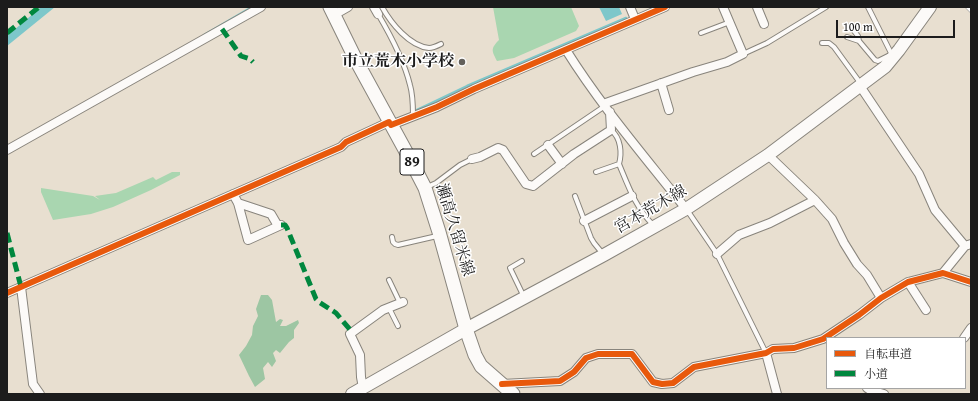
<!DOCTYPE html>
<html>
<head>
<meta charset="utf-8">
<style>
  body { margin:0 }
  #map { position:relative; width:978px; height:401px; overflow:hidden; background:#e8dfd0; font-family:"Gentium Book Plus","Noto Serif JP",serif }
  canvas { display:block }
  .frame { position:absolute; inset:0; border:8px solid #1c1c1c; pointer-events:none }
  .legend { position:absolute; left:826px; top:337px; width:140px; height:52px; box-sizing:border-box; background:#fff; border:1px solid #a4a4a4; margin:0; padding:5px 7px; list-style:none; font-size:12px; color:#1c1c1c }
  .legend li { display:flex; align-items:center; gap:8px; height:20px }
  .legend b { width:20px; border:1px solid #a4a4a4 }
  .scale { position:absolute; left:836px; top:20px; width:119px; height:18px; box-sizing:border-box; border:2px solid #1c1c1c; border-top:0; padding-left:5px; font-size:12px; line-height:14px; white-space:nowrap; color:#1c1c1c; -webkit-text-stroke:3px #fff; paint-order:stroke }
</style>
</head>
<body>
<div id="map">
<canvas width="978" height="401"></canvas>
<div class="frame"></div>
<ul class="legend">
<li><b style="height:5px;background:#e8590c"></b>自転車道</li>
<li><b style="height:5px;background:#00873e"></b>小道</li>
</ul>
<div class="scale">100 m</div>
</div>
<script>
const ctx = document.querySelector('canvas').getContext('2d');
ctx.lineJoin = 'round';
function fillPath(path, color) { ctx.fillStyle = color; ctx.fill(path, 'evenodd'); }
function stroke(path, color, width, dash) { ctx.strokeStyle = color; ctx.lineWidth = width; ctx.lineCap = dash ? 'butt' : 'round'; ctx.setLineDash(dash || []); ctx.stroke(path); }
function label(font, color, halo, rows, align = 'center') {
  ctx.font = font + ' "Gentium Book Plus","Noto Serif JP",serif'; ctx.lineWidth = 3; ctx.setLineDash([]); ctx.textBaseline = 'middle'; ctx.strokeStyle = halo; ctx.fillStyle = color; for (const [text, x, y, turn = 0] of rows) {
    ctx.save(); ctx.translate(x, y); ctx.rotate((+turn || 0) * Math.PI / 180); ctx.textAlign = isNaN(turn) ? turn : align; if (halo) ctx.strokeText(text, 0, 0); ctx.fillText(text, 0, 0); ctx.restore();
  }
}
fillPath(new Path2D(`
  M493 7H571L579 26 576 31 514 58 497 61C492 51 490 49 499 40Z
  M172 172H180V175L151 190 113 207 91 214 53 220 41 192V188L93 196 100 200 95 196 116 193 153 177 156 180Z`), '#a9d6b0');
fillPath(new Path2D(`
  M261 295H268L272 300 276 322 280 319 283 320 280 326H286L298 320 299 323 294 330V338L289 342 280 353 276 350 273 353 276 361 272 367 268 362 263 368 265 379 255 387 249 376 239 355 246 346 252 335 253 326 258 316 256 309Z`), '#9dc6a3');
fillPath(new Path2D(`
  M41 7H55L7 46V36Z
  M599 7H619L622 14 606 21Z`), '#7dc7ca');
stroke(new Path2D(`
  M204 35 252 7
  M417 110 432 103 467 86 626 18`), '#7dc7ca', 2.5);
const lane = new Path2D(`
  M382 7C391 23 409 46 429 48 433 48 437 46 441 44
  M868 7 892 55
  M378 14C391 36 404 60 410 85 413 95 413 106 413 116
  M850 26 858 36 859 41
  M701 33 730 22
  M847 37 859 41 875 60 878 61 890 55
  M822 43H829L834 47 861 84
  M743 54 767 43 826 7
  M534 154 605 106
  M619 164C629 188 635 206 653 225
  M596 172 619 164C622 153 621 138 611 130
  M427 187 436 183 460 165 472 159
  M575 196 591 238 594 243 603 254
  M687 210 717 254 766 353
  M392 237 393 242 395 244 398 245 437 236
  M522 261 510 268 524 297
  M389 280 400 303
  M389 308 398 326`);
const street = new Path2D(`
  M374 7 378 14
  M630 7 635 19
  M757 7 764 24
  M334 15 348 7
  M566 50C601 106 645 157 686 209
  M661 83 669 110
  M860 86 919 174 935 210 965 246
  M603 104 693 72 727 62 743 54 723 7
  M391 125 437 107 474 89 665 7
  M548 145 562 164
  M7 150 261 7
  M768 155 815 200 832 219 844 243 857 264 867 275 881 298
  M472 159 480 157 498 148 503 150 526 184 533 186 574 154 611 130 610 112
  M233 194 238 203 248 240 281 225
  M238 203 271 214 278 226
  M584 221 632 196
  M717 254 739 235 770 223 815 200
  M943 273 965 246 971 244
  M908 282 926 310
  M21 287 33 384 40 394
  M7 293 341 147 346 142 389 122
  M964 338 971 328
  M766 353 777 394
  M502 384 560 381 574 372 586 358 598 354H632L653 382 662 384 673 383 694 367 766 353 773 349 794 348 823 339 859 315 881 298 908 282 943 273 971 282
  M363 388 361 377 360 355 350 334 383 310 403 302
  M867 388 870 390 884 394`);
const secondary = new Path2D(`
  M352 394 466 329 604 255 686 209 768 155 885 67 899 50 930 7`);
const primary = new Path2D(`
  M330 7 357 62 410 159 425 188 439 232 466 329 475 355 481 366 513 394`);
stroke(lane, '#88847c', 6);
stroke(street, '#88847c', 10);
stroke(secondary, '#88847c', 14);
stroke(primary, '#88847c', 15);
stroke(lane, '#fcfaf8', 4);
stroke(street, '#fcfaf8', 8);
stroke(secondary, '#fcfaf8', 12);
stroke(primary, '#fcfaf8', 13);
const rail = new Path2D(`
  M967 7 971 11`);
stroke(rail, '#aeadab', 4);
stroke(rail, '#fff', 2.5, [8]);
stroke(new Path2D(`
  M222 29 241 56 250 59 253 62
  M7 33 39 7
  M281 225H285L287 228 316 299 319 302 336 313 352 332
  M7 233 21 287`), '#00873e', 5, [10, 5]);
stroke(new Path2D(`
  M391 125 437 107 474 89 665 7
  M7 293 341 147 346 142 389 122
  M502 384 560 381 574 372 586 358 598 354H632L653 382 662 384 673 383 694 367 766 353 773 349 794 348 823 339 859 315 881 298 908 282 943 273 971 282`), '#e8590c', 6);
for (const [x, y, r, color] of [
  [462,62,4,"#63605b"]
]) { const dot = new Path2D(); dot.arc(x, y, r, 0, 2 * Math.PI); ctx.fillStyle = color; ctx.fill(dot); stroke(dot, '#fff', 1.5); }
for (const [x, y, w] of [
  [412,162,24]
]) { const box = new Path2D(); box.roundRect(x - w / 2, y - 13, w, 26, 3); ctx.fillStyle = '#fff'; ctx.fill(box); stroke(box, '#1c1c1c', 1); }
label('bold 15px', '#1c1c1c', null, [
  ["89",412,162]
]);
label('bold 16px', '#1c1c1c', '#fff', [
  ["市立荒木小学校",454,62]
], 'right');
label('16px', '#1c1c1c', '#fff', [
  ["宮本荒木線",651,210,-30],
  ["瀬高久留米線",454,230,73]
]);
</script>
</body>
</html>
